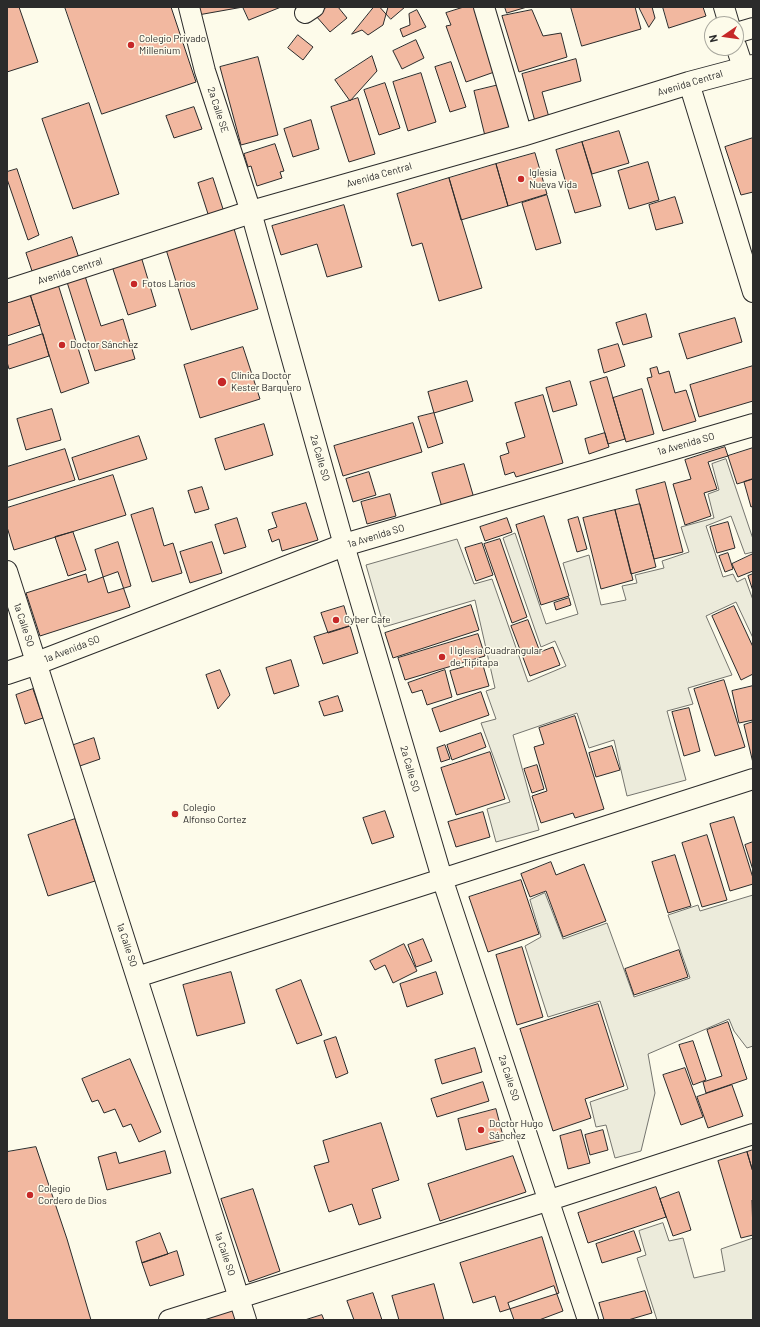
<!DOCTYPE html>
<html>
<head>
<meta charset="utf-8">
<style>
  body { margin:0 }
  #map { position:relative; width:760px; height:1327px; overflow:hidden; background:#fdfbea; font-family:Barlow,sans-serif }
  canvas { display:block }
  .frame { position:absolute; inset:0; border:8px solid #2b2b2b; pointer-events:none }
  .north { position:absolute; left:704px; top:16px; width:40px; height:40px; box-sizing:border-box; background:#fdfbea; border:1px solid #a9a89e; border-radius:50%; rotate:257deg; font-size:11px; font-weight:700; line-height:16px; text-align:center; color:#2b2b2b }
  .north::after { content:''; display:block; margin:auto; width:14px; height:18px; background:#c62828; clip-path:polygon(50% 0,100% 100%,50% 72%,0 100%) }
</style>
</head>
<body>
<div id="map">
<canvas width="760" height="1327"></canvas>
<div class="frame"></div>
<div class="north">N</div>
</div>
<script>
const ctx = document.querySelector('canvas').getContext('2d');
ctx.lineJoin = 'round';
function fillPath(path, color) { ctx.fillStyle = color; ctx.fill(path, 'evenodd'); }
function stroke(path, color, width, dash) { ctx.strokeStyle = color; ctx.lineWidth = width; ctx.lineCap = dash ? 'butt' : 'round'; ctx.setLineDash(dash || []); ctx.stroke(path); }
function label(font, color, halo, rows, align = 'center') {
  ctx.font = font + ' Barlow,sans-serif'; ctx.lineWidth = 3; ctx.setLineDash([]); ctx.textBaseline = 'middle'; ctx.strokeStyle = halo; ctx.fillStyle = color; for (const [text, x, y, turn = 0] of rows) {
    ctx.save(); ctx.translate(x, y); ctx.rotate((+turn || 0) * Math.PI / 180); ctx.textAlign = isNaN(turn) ? turn : align; if (halo) ctx.strokeText(text, 0, 0); ctx.fillText(text, 0, 0); ctx.restore();
  }
}
const green = new Path2D(`
  M726 459 753 539V552L745 554 731 516 706 526 723 577 733 574 737 582 745 578 753 600V638L736 602 706 616 732 675 688 688 693 704 667 711 686 780 627 796 614 740 589 748 577 713 513 735 539 830 496 842 487 809 510 802 481 723 496 719 486 691 495 688 475 600 384 627 366 565 457 539 474 584 492 579 528 682 566 666 555 641 541 647 503 538 515 533 546 624 578 614 563 563 589 555 601 605 626 600 622 586 637 583 635 575 664 568 662 561 689 552 681 527 714 518 708 494 719 490 712 464Z
  M545 893 563 939 607 923 634 997 690 978 668 915 698 905 700 911 753 895V1046L747 1048 734 1031 729 1019 648 1054 655 1093 641 1151 615 1158 606 1125 596 1127 590 1102 628 1089 600 1001 548 1017 525 946 541 937 530 900Z
  M663 1223 669 1241 683 1238 694 1278 725 1271 721 1249 753 1238V1320H657L637 1258 646 1255 639 1231Z`);
fillPath(green, '#ecebdb');
stroke(green, '#74746e', 1);
const building = new Path2D(`
  M7 7H19L38 62 7 72Z
  M65 7H171L196 82 102 114Z
  M196 7H243L198 15Z
  M243 7H281L249 20Z
  M327 7H338L347 18 330 32 316 16Z
  M374 7H388L383 25 368 35 362 30 352 34Z
  M380 7H405L391 19Z
  M464 7H478L500 70 466 82 446 26 451 25 446 13Z
  M505 7H527L507 13Z
  M571 7H635L641 29 582 46Z
  M639 7H652L655 18 649 27Z
  M663 7H703L706 16 669 28Z
  M417 10 426 27 403 37 400 29 410 25 409 14Z
  M532 10 543 36 561 33 567 57 519 72 502 16Z
  M298 35 313 47 303 60 288 48Z
  M416 40 424 58 402 69 393 51Z
  M372 56 377 71 350 101 335 80Z
  M258 57 278 135 241 145 220 67Z
  M576 59 581 81 542 92 550 121 536 125 522 74Z
  M451 62 466 107 450 112 435 67Z
  M421 73 436 122 408 131 393 82Z
  M385 83 400 128 379 135 364 90Z
  M503 84 514 128 485 136 474 91Z
  M358 98 375 154 349 162 331 107Z
  M89 103 119 194 73 209 42 119Z
  M194 107 202 129 174 138 166 116Z
  M311 120 319 149 293 157 284 129Z
  M619 131 629 163 592 174 582 142Z
  M753 138V192L741 195 725 147Z
  M582 142 601 206 575 213 556 150Z
  M275 144 284 171 280 172 282 178 257 186 251 166 248 167 244 154Z
  M535 153 547 194 508 206 496 164Z
  M648 162 659 200 629 209 618 171Z
  M496 164 508 206 461 220 449 178Z
  M17 169 39 235 28 240 7 179V172Z
  M213 178 224 212 209 217 198 183Z
  M449 178 482 288 439 301 422 243 412 246 397 194Z
  M547 195 561 243 536 250 522 203Z
  M675 197 683 223 656 230 649 205Z
  M344 205 362 267 327 277 317 244 281 255 272 226Z
  M232 222 258 309 191 330 164 243Z
  M72 237 80 261 34 277 26 253Z
  M140 253 156 306 128 315 111 263Z
  M85 276 101 326 123 319 135 359 95 371 67 282Z
  M57 281 89 383 61 393 29 291Z
  M29 291 40 325 7 336V297Z
  M646 314 652 337 623 345 616 323Z
  M735 318 742 342 687 359 679 334Z
  M43 334 49 356 9 369 7 362V346Z
  M618 344 625 366 604 373 598 350Z
  M243 347 260 399 200 418 184 365Z
  M753 366V401L699 417 690 385Z
  M657 367 659 374 669 371 675 393 686 390 696 421 663 431 647 378 652 377 650 369Z
  M607 377 625 439 608 444 590 382Z
  M467 381 473 401 434 413 428 392Z
  M570 381 577 405 553 412 546 388Z
  M642 389 654 434 626 442 613 398Z
  M543 395 563 463 516 477 514 472 505 475 500 456 509 453 506 443 525 437 515 403Z
  M52 409 61 440 26 450 17 419Z
  M434 413 443 443 428 448 418 417Z
  M413 423 422 452 343 476 334 446Z
  M264 424 273 455 225 470 215 439Z
  M605 433 609 447 589 454 585 439Z
  M139 436 147 459 79 480 72 458Z
  M725 447 728 456 708 462 717 489 704 493 711 516 685 525 673 484 691 479 685 460Z
  M753 448V479L737 484 728 456Z
  M65 449 75 480 7 501V467Z
  M464 464 476 505 444 514 432 473Z
  M369 472 376 495 353 502 346 479Z
  M113 475 126 515 14 550 7 527V508Z
  M753 479V506L751 507 744 482Z
  M665 482 683 552 654 559 636 490Z
  M202 487 209 509 195 513 188 491Z
  M390 494 396 516 367 524 361 502Z
  M306 503 318 540 282 551 279 539 272 542 268 530 277 527 272 513Z
  M640 504 656 567 631 574 615 510Z
  M153 508 164 546 173 543 182 573 152 582 131 515Z
  M615 510 633 580 601 589 583 518Z
  M544 516 569 596 541 605 516 525Z
  M578 517 587 549 577 552 568 520Z
  M237 518 246 547 224 554 215 525Z
  M507 518 512 532 485 541 480 527Z
  M728 522 735 548 717 553 710 527Z
  M73 532 86 570 68 576 55 537Z
  M500 539 527 617 512 623 484 544Z
  M118 542 131 586 108 593 95 550Z
  M212 542 222 573 190 583 180 552Z
  M482 543 493 575 476 581 465 548Z
  M728 553 733 569 725 572 719 556Z
  M753 554V571L738 577 732 564Z
  M118 572 130 607 40 636 26 593 86 574 88 582Z
  M753 574V591L748 576Z
  M569 598 571 605 556 610 554 603Z
  M471 605 479 630 393 658 385 633Z
  M344 606 350 626 328 633 321 613Z
  M734 606 753 647V674L741 680 712 616Z
  M528 620 540 652 553 647 560 665 530 676 511 626Z
  M350 626 358 653 323 664 314 637Z
  M478 634 485 656 405 680 398 658Z
  M291 660 299 686 274 694 266 668Z
  M482 662 489 686 457 695 450 671Z
  M220 670 230 695 218 709 206 675Z
  M445 670 452 697 427 705 422 690 412 693 408 683Z
  M724 680 745 747 715 756 694 689Z
  M753 686V720L739 723 732 691Z
  M33 689 43 718 25 724 16 695Z
  M481 692 489 715 440 732 432 709Z
  M338 696 343 711 324 716 319 702Z
  M689 708 700 751 684 756 672 712Z
  M575 716 604 809 575 818 573 813 541 823 532 796 547 791 534 747 544 744 539 728Z
  M753 722V763L744 725Z
  M481 733 486 747 452 760 447 745Z
  M94 738 100 759 74 768 68 747Z
  M445 745 450 759 441 762 437 748Z
  M612 746 620 770 596 777 589 753Z
  M490 752 505 799 456 815 441 768Z
  M537 765 544 789 532 793 524 769Z
  M385 811 394 837 372 844 363 818Z
  M483 812 490 837 456 847 448 822Z
  M734 817 753 878V884L730 891 710 824Z
  M75 819 95 881 48 896 28 835Z
  M707 835 727 900 702 907 682 843Z
  M753 842V870L745 845Z
  M675 855 691 906 668 913 652 862Z
  M551 862 556 875 584 864 606 921 563 937 546 891 530 897 521 874Z
  M521 880 539 934 488 952 469 897Z
  M423 939 432 961 416 967 408 945Z
  M404 944 417 971 393 983 385 965 375 970 370 961Z
  M522 947 543 1017 517 1025 496 955Z
  M679 950 688 977 634 995 625 969Z
  M231 972 245 1023 197 1036 183 985Z
  M436 972 443 994 407 1007 400 984Z
  M301 980 322 1035 297 1044 276 990Z
  M598 1004 624 1086 585 1099 591 1118 553 1131 520 1029Z
  M728 1022 747 1079 706 1093 703 1082 722 1076 707 1030Z
  M336 1037 348 1073 336 1078 324 1041Z
  M693 1041 706 1080 693 1085 679 1045Z
  M475 1048 482 1072 442 1084 435 1060Z
  M130 1059 161 1132 139 1142 131 1124 123 1127 115 1109 104 1113 98 1100 92 1102 82 1079Z
  M685 1068 703 1117 681 1125 663 1075Z
  M483 1082 489 1101 437 1117 431 1099Z
  M732 1085 743 1116 708 1128 697 1097Z
  M496 1109 504 1140 466 1150 458 1119Z
  M381 1123 399 1180 372 1189 381 1218 359 1225 352 1204 329 1212 314 1166 329 1162 323 1141Z
  M581 1130 590 1163 568 1169 560 1136Z
  M603 1130 608 1150 590 1155 585 1135Z
  M36 1147 67 1239 91 1320H7V1152Z
  M753 1150V1172L747 1152Z
  M165 1151 171 1173 107 1190 98 1157 116 1152 119 1163Z
  M747 1152 753 1172V1200H752L753 1235 741 1238 718 1161Z
  M513 1156 526 1192 440 1221 428 1184Z
  M656 1187 666 1217 588 1243 578 1213Z
  M253 1189 280 1271 249 1282 221 1199Z
  M679 1192 691 1230 673 1236 660 1199Z
  M634 1231 641 1251 602 1263 596 1244Z
  M160 1233 168 1254 142 1263 136 1242Z
  M542 1237 559 1293 500 1312 495 1296 473 1303 460 1263Z
  M177 1251 184 1275 150 1286 142 1263Z
  M434 1284 444 1320H399L392 1296Z
  M554 1286 563 1311 539 1320H514L508 1303Z
  M645 1291 652 1313 628 1320H604L599 1303Z
  M373 1293 382 1320H354L347 1301Z
  M234 1310 237 1320H197Z
  M322 1315 324 1320H305Z`);
fillPath(building, '#f2b8a0');
stroke(building, '#2b2b2b', 1);
const street = new Path2D(`
  M189 7 205 71 251 212 344 545 442 878 588 1320
  M484 7 522 135
  M724 7 729 24
  M305 13 314 7
  M736 33 753 28
  M736 46 743 67
  M689 83 753 292
  M7 571 246 1320
  M137 977 753 779
  M169 1320 550 1200 753 1134`);
const secondary = new Path2D(`
  M7 291 251 212 522 135 689 83 753 66
  M7 673 37 663 344 545 753 425`);
stroke(street, '#2b2b2b', 22);
stroke(secondary, '#2b2b2b', 24);
stroke(street, '#fdfbea', 20);
stroke(secondary, '#fdfbea', 22);
for (const [x, y, r, color] of [
  [131,45,4,"#c62828"],
  [521,179,4,"#c62828"],
  [134,284,4,"#c62828"],
  [62,345,4,"#c62828"],
  [222,382,5,"#c62828"],
  [336,620,4,"#c62828"],
  [442,657,4,"#c62828"],
  [175,814,4,"#c62828"],
  [481,1130,4,"#c62828"],
  [30,1195,4,"#c62828"]
]) { const dot = new Path2D(); dot.arc(x, y, r, 0, 2 * Math.PI); ctx.fillStyle = color; ctx.fill(dot); stroke(dot, '#fdfbea', 1.5); }
label('10px', '#2b2b2b', '#fdfbea', [
  ["Colegio Privado",139,39],
  ["Millenium",139,51],
  ["Iglesia",529,173],
  ["Nueva Vida",529,185],
  ["Fotos Larios",142,284],
  ["Doctor Sánchez",70,345],
  ["Clínica Doctor",231,376],
  ["Kester Barquero",231,388],
  ["Cyber Cafe",344,620],
  ["I Iglesia Cuadrangular",450,651],
  ["de Tipitapa",450,663],
  ["Colegio",183,808],
  ["Alfonso Cortez",183,820],
  ["Doctor Hugo",489,1124],
  ["Sánchez",489,1136],
  ["Colegio",38,1189],
  ["Cordero de Dios",38,1201]
], 'left');
label('10px', '#2b2b2b', '#fdfbea', [
  ["Avenida Central",690,83,-17],
  ["2a Calle SE",218,110,72],
  ["Avenida Central",379,175,-16],
  ["Avenida Central",70,271,-18],
  ["1a Avenida SO",686,444,-16],
  ["2a Calle SO",320,458,74],
  ["1a Avenida SO",376,536,-17],
  ["1a Calle SO",24,625,72],
  ["1a Avenida SO",72,649,-21],
  ["2a Calle SO",410,769,74],
  ["1a Calle SO",127,945,72],
  ["2a Calle SO",509,1078,72],
  ["1a Calle SO",225,1254,72]
]);
</script>
</body>
</html>
